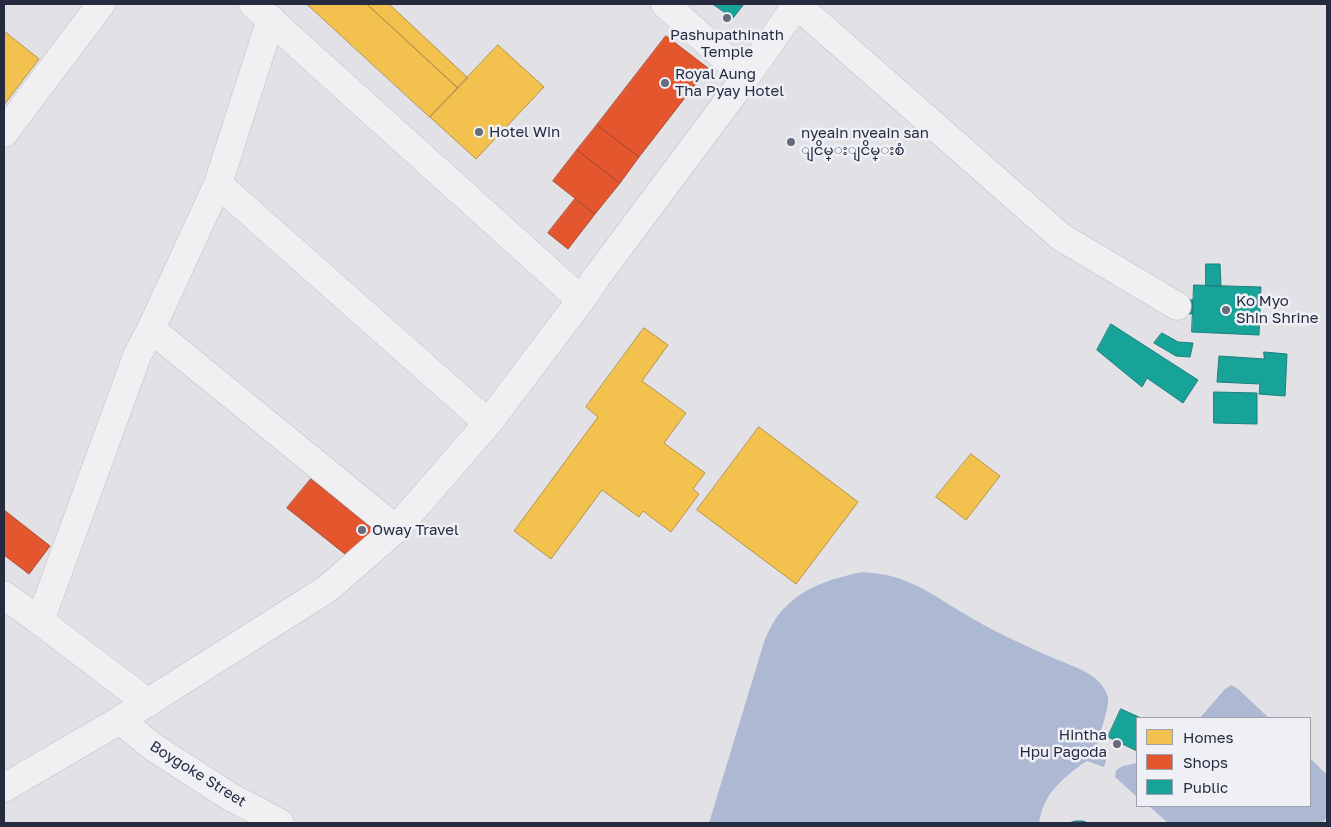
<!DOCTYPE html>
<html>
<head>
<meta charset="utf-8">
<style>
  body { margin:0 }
  #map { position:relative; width:1331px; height:827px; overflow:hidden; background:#e1e1e6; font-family:"Golos Text",sans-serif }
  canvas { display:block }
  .frame { position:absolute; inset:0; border:5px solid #262b40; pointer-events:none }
  .legend { position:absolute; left:1136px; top:717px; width:175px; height:90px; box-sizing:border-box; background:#eef0f6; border:1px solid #9ea1ad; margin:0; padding:6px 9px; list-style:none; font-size:15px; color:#262b40 }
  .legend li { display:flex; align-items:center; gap:10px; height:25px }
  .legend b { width:25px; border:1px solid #9ea1ad }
</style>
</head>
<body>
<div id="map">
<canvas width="1331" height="827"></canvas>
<div class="frame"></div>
<ul class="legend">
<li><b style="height:14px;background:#f2c14e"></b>Homes</li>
<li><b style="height:14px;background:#e4572e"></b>Shops</li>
<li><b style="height:14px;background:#17a398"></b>Public</li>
</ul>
</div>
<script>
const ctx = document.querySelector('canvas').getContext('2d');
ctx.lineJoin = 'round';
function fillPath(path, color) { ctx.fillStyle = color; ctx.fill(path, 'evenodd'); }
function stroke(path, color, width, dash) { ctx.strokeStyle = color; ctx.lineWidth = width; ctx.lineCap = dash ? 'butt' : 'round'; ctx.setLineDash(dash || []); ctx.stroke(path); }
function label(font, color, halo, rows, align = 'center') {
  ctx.font = font + ' "Golos Text","Noto Sans Myanmar",sans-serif'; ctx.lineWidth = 5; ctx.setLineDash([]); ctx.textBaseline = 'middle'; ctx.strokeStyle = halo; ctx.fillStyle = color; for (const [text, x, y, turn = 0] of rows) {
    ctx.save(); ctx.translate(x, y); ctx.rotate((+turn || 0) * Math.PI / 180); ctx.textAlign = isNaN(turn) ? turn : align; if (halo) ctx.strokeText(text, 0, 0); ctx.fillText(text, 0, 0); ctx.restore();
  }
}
fillPath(new Path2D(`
  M862 572C877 573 892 575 906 581 928 590 943 601 963 613 991 630 1021 644 1051 657 1068 665 1093 671 1103 687 1105 690 1107 694 1108 697 1110 706 1099 735 1097 745L1099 750 1107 757 1104 767 1087 761C1080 765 1073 771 1067 776 1051 790 1043 801 1039 823H709L765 639C769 630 774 620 780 613 802 587 830 579 862 572Z
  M1231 685 1238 689 1269 718H1200L1225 689Z
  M1310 758 1327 775V817L1322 823H1168L1149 806H1310Z
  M1137 763V797L1115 777 1116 770 1123 766Z`), '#adb8d3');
const homes = new Path2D(`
  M307 4H367L458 88 430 117Z
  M367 4H389L468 78 458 88Z
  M4 31 39 59 4 105Z
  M498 45 544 87 476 159 430 117Z
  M644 328 668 345 642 381 686 413 664 443 705 473 693 489 699 494 671 532 643 511 639 517 602 490 551 559 514 531 598 417 586 407Z
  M759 427 858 502 796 584 697 510Z
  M971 454 1000 476 966 520 936 497Z`);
fillPath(homes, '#f2c14e');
stroke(homes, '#b5944a', 1);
const shops = new Path2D(`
  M666 36 708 68 639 157 597 125Z
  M597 125 639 157 620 183 577 150Z
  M577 150 620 183 595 214 553 181Z
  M575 199 595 214 568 249 548 233Z
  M311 479 373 529 350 558 287 508Z
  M4 510 50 546 29 574 4 555Z`);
fillPath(shops, '#e4572e');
stroke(shops, '#ab4a33', 1);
const public = new Path2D(`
  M713 4H744L733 18Z
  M1206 264H1220L1221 286H1206Z
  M1194 285 1261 287 1259 335 1192 332Z
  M1178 299 1193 300V314L1176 313Z
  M1111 324 1198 380 1183 403 1147 378 1142 387 1097 350Z
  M1162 333 1178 342 1193 343 1190 357 1176 356 1154 343Z
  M1264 352 1287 354 1285 396 1259 394 1260 384 1217 382 1219 356 1264 359Z
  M1214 392 1257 393V424L1214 423Z
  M1121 709 1141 718H1137V751L1108 737Z
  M1076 821H1083L1088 823H1069Z`);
fillPath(public, '#17a398');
stroke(public, '#1c7f7e', 1);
const minor = new Path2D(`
  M253 4 581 300
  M665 4 746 77
  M797 5 1061 237 1177 306
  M4 133 101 4
  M218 184 488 423
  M151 329 396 529
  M4 595 40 621 148 703
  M40 621 137 356 151 329 218 184 271 19
  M120 720 153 747 229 796 280 823
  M4 788 120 720 327 589 396 529 488 423 581 300 596 278 746 77 797 4`);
stroke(minor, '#bfbfc4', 29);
stroke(minor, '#f0f0f3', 28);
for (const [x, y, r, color] of [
  [727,18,5,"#676b7a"],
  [665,83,5,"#676b7a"],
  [479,132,5,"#676b7a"],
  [791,142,5,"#676b7a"],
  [1226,310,5,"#676b7a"],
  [362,530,5,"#676b7a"],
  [1117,744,5,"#676b7a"]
]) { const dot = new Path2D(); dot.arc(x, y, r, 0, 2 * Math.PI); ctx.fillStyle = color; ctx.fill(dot); stroke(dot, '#eef0f6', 2); }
label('15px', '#262b40', '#eef0f6', [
  ["Pashupathinath",727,35,"center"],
  ["Temple",727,52,"center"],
  ["Royal Aung",675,74],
  ["Tha Pyay Hotel",675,91],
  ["Hotel Win",489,132],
  ["nyeain nyeain san",801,133],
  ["ျငိမ္းျငိမ္းစံ",801,150],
  ["Ko Myo",1236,301],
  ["Shin Shrine",1236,318],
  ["Oway Travel",372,530],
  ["Hintha",1107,735,"right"],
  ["Hpu Pagoda",1107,752,"right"]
], 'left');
label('15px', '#262b40', '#eef0f6', [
  ["Boygoke Street",198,774,32]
]);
</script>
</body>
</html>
